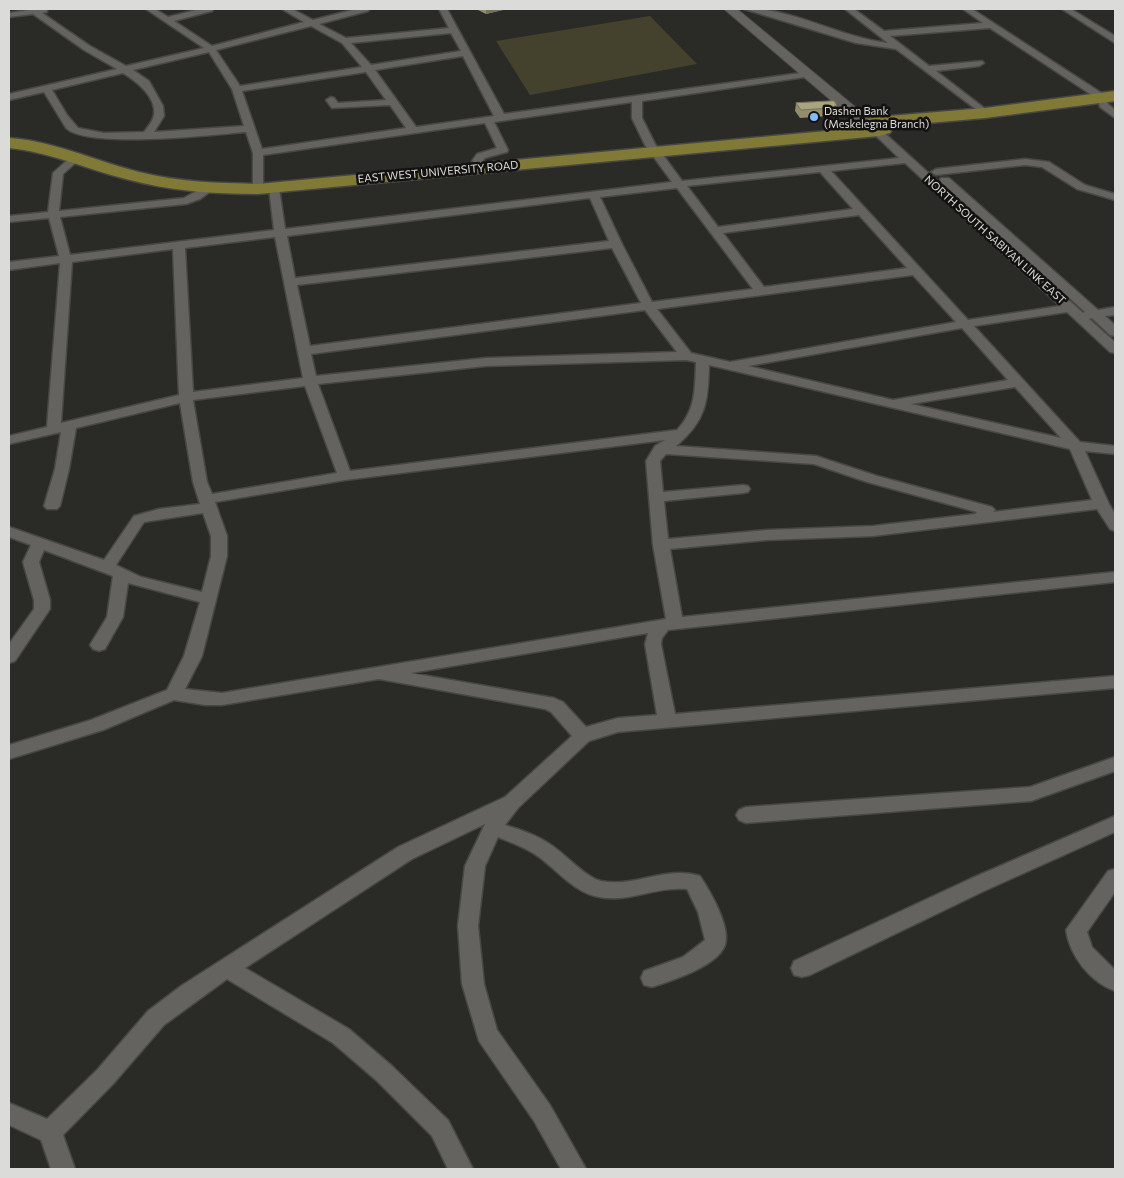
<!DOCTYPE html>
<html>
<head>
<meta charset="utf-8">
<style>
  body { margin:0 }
  #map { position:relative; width:1124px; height:1178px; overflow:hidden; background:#2a2a27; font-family:Commissioner,sans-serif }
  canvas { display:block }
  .frame { position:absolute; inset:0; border:10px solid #dbdbd9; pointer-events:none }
</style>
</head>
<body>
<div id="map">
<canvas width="1124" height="1178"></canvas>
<div class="frame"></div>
</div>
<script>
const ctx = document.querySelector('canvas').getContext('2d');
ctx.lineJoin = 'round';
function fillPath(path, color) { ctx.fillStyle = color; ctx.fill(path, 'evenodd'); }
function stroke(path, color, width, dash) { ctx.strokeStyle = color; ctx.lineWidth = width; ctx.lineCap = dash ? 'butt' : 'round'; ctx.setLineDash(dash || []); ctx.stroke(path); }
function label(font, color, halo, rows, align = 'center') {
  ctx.font = font + ' Commissioner,sans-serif'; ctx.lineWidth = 5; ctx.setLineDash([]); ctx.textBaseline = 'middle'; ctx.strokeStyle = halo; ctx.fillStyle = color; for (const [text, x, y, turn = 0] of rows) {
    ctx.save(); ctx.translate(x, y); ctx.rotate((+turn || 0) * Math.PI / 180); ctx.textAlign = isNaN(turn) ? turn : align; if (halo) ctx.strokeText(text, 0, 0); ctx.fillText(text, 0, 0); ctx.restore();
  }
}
fillPath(new Path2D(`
  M650 16 697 64 530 95 496 41Z`), '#44422d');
const street = new Path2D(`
  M35 9H47V12L42 13 90 46 126 66 204 48 146 9H155L168 17 200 9H213L212 11 174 21 212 46 304 22 282 9H292L313 20 356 9H369L368 11 319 24 346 38 449 28 439 9H447L504 114 808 72 810 74 805 77 642 101V118L655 144 682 181 899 158 871 131 876 128 880 129 1083 313 1085 312 941 182 940 180 941 178H949L1098 310 1115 307V315L1105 316 1115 325V336L1110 335 1092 318 1089 319 1115 342V353L1110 352 1067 312 974 326 1080 442 1115 446V454L1085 451 1109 504 1115 514V531L1110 529 1097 509 873 536 767 540 670 549 682 617 1115 572V582L668 630 662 638 661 644 675 714 1115 676V688L618 732 589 741 518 808 505 825C521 830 537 835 551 845 565 854 585 877 601 881 634 888 666 865 700 876 710 891 731 927 725 945 718 966 671 981 652 987L644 985 641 978 644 971 683 957 705 940 698 912 687 889C657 886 628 903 599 897 575 893 558 871 539 857 527 848 512 843 498 837L485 866 478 926 484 984 497 1030 550 1105 586 1169H561L534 1121 479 1041 462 984 458 926 465 866 485 824 412 859 245 968 349 1029 392 1066 448 1120 473 1169H448L432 1136 376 1080 333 1043 227 979 164 1025 113 1084 63 1135 75 1169H51L41 1140 9 1125V1103L47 1119 97 1070 148 1011 181 986 398 847 505 797 572 736 551 712 545 709 379 679 222 705H205L174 700 103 730 9 759V745L91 720 167 690 184 656 200 602 128 583 123 617 105 649 99 651 93 649 90 645 107 617 113 576 44 550 39 562 50 600V609L15 661 9 663V644L34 609V600L23 562 31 545 9 537V527L104 560 134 516 159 509 200 504 193 482 180 403 76 428 69 469 60 506 57 509H47L44 506 55 469 61 432 9 444V436L47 427 60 263 9 270V262L59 256 49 218 9 222V216L48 212 53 173 72 156 76 155 81 158 63 174 59 211 184 198 206 186H214L215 188 200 199 186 204 60 217 70 255 274 230 269 188 274 185 279 188 285 229 672 182 645 145 632 118V102L494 122 508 150 507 152 485 158 481 163 477 164 472 161 477 154 497 148 485 123 263 155V189L258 192 254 191 253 189V153L246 132C213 135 87 149 66 128L44 92 9 100V94L117 69 84 50 33 14 9 17V13ZM311 26 342 43 362 67 240 86 216 50ZM451 33 461 51 371 65 351 43ZM209 52 232 89 244 126 154 132 164 116 163 106 149 81 133 70ZM463 56 494 116 416 127 375 70ZM366 72 386 100 338 103 334 98 331 97 326 100 332 108 390 105 406 128 262 149 242 91ZM123 73C136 81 157 97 154 115 153 121 147 128 144 132L104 133 78 128 67 115 52 90ZM905 163 1060 306 968 320 831 171ZM820 172 853 209 718 227 687 186ZM677 188 753 289 652 302 622 244 600 197ZM590 198 609 241 295 278 287 236ZM859 215 907 268 764 287 723 233ZM275 237 303 378 193 392 185 248ZM612 248 641 303 310 346 297 285ZM173 249 179 395 61 423 72 262ZM913 275 956 322 730 362 691 353 657 309ZM645 310 677 352 486 358 316 376 311 354ZM962 328 1008 380 893 400 748 366ZM686 360 696 362C695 388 696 410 677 430L350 471 318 384 486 366ZM709 365 1070 449 1092 500 993 512 995 510 992 507 877 476 816 456 676 446C706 421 708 402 709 365ZM305 386 337 473 212 494 207 482 193 400ZM1015 387 1061 438 911 404ZM665 440 655 446 646 461 653 545 666 619 222 693 185 689 202 656 227 556V536L215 502 345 480ZM666 454 814 464 867 482 977 512 975 514 873 526 767 530 668 539 664 501 743 493 748 492 750 489 748 486 743 485 663 492 660 461ZM203 513 211 536V556L202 592 141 577 116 565 144 522ZM648 633 645 644 657 715 618 718 586 727 563 702 554 698 411 673Z
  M744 9C788 6 841 38 888 43L845 9H854L884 31 983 23 963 9H972L1106 96 1108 104 1115 110V118L1100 107 1098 99 990 28 890 36 929 66 982 61 984 63 979 66 936 71 988 111V115L985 116 896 49 856 43Z
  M1062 9H1071L1115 36V43Z
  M1025 159 1049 162 1085 185 1115 194V200L1077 189 1042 167 1025 165 936 175 931 172 936 169Z
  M1115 757V771L1031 801 746 823 739 820 736 815 739 810 746 807 1030 787Z
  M1115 816V832L984 891 810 975 802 977 794 975 791 968 794 961 970 879Z
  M1115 869V892L1087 932 1092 947 1115 970V991C1090 982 1070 956 1066 930L1108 871Z`);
const secondary = new Path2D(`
  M724 9H737L871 120 873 123 871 126H861Z`);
const primary = new Path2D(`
  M1115 91V101L985 118 895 126 890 133 879 136 258 194C213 194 170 191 126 179 86 169 50 152 9 148V138C54 141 95 161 139 172 178 182 218 183 258 184L858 128 857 124 859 121 877 117 985 108Z`);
stroke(street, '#474744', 3);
stroke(secondary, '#474744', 2);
stroke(primary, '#474744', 3);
fillPath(street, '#64635f');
fillPath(secondary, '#64635f');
fillPath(primary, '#817936');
fillPath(new Path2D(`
  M476 9H507L486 14Z
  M834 101 836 113 829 116 800 118 795 111 796 103Z`), '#918d6d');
fillPath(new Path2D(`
  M486 9H507L486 14Z
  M837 105 836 113 829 116 831 108Z`), '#767359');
const building = new Path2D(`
  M834 101 837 105 831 108 801 110 796 103Z`);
fillPath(building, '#a9a47f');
stroke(building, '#767359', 1);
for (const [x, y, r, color] of [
  [814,117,5,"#83bcfb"]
]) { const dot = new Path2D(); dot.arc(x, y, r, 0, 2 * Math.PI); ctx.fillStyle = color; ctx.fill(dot); stroke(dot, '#131211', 2); }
label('11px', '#dbdbd9', '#131211', [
  ["Dashen Bank",824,111],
  ["(Meskelegna Branch)",824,124]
], 'left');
label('11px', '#dbdbd9', '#131211', [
  ["EAST WEST UNIVERSITY ROAD",438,172,-5],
  ["NORTH SOUTH SABIYAN LINK EAST",995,240,42]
]);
</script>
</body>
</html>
